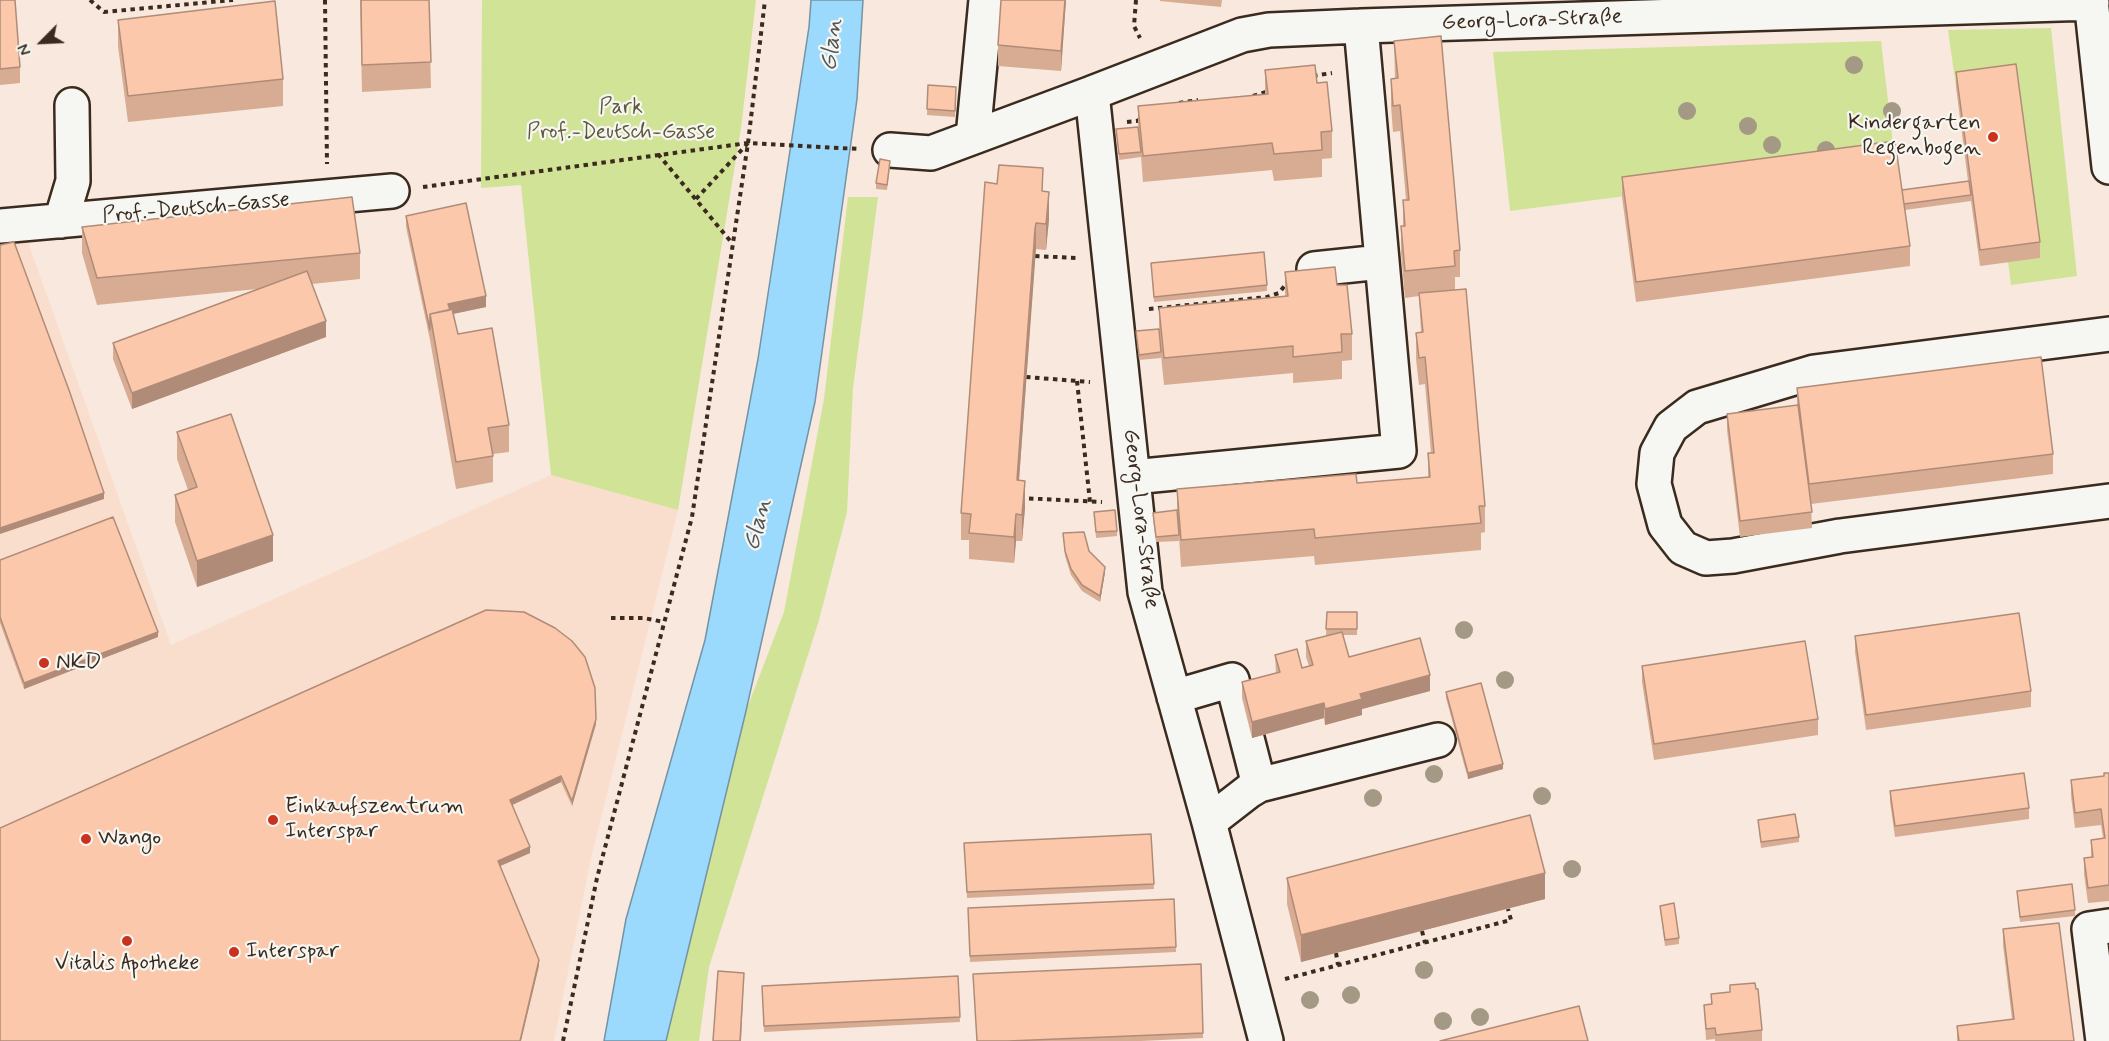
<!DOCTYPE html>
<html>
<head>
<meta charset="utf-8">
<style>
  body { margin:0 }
  #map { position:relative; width:2109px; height:1041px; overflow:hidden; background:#f8e8dd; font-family:Mynerve,sans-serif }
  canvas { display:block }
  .north { position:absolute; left:12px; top:12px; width:60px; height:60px; -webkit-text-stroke:4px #f6f6f2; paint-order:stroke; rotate:246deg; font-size:16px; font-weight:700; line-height:24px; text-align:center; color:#3b2a1e }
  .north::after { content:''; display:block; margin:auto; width:21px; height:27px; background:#3b2a1e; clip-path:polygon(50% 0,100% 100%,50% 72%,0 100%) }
</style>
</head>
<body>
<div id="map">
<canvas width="2109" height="1041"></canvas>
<div class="north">N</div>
</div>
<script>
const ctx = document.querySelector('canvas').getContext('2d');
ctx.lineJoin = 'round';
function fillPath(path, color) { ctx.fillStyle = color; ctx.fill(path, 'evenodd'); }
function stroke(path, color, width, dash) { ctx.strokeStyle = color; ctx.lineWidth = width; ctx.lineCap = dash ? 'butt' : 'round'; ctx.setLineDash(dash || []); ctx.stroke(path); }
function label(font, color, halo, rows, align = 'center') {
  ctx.font = font + ' Mynerve,sans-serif'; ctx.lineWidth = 4.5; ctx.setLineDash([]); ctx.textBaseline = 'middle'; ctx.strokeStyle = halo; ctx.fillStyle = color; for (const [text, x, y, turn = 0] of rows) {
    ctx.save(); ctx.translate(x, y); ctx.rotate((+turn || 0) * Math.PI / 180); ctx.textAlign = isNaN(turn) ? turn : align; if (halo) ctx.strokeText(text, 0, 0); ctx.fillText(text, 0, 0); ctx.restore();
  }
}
fillPath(new Path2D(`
  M28 242 171 645 551 475 678 510 591 858 554 1041H0V246Z`), '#f9dece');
fillPath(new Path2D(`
  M482 0H756L741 128 678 510 551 475 521 185 481 188Z
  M2051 28 2077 276 2011 285 2008 262 2040 258 2015 79 1956 87 1948 30Z
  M1881 41 1895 161 1510 211 1493 52Z
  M848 197H878L853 388 847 512 819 620 709 967 699 1041H666L746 711 784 612 824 399Z`), '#d1e397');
const water = new Path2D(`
  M811 0H863L857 99 815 402 746 711 666 1041H604L626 919 705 640 758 359 809 27Z`);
fillPath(water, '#9bd9fd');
stroke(water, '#7593a4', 1.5);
const minor = new Path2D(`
  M2091 0 2109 167
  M973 137 986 0
  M890 150 931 153 1092 93
  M61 221 73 181 72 105
  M0 226 392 191
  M1314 269 1381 262
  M2109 334 1814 372 1697 407 1671 427 1657 453 1654 484 1665 525 1683 548 1706 558 1733 556 1840 536 2109 501
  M1133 477 1399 451 1361 26
  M1174 697 1232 680 1259 785
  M1209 822 1249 791 1259 785 1438 740
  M1266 1041 1209 822 1145 592 1092 93 1242 35 1269 30 1361 26 2092 3
  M2103 1041 2089 929 2109 926`);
stroke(minor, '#3b2a1e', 38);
stroke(new Path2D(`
  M90 0 104 12 233 0
  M325 0 327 164
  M1136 0 1134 26 1140 38
  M1313 76 1332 73
  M1253 96 1269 91
  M1179 103 1198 100
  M1127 122 1137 121 1142 118
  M658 154 732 243
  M423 187 748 143 859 149
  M696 199 748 143
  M1035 256 1076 258
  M1149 309 1267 297 1279 293 1286 284
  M1026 377 1090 382
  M1077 381 1090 502
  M1020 498 1102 502
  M611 618H644L664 622
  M1422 931 1425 943
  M1336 953 1338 965
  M1285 979 1511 920 1508 909
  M563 1041 597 878 692 517 748 143 765 0`), '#3b2a1e', 4, [4.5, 4.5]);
stroke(minor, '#f6f6f2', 33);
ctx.fillStyle = '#a49984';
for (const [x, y] of [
  [1854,65],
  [1687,111],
  [1892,111],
  [1748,126],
  [1772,145],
  [1826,150],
  [1464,630],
  [1505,680],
  [1434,774],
  [1542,796],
  [1373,798],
  [1572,869],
  [1424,970],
  [1351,995],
  [1310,1000],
  [1480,1017],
  [1443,1021]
]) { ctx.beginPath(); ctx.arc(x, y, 9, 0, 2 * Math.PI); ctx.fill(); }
fillPath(new Path2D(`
  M0 0 20 67V83L0 85Z
  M360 0H429L431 88 362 92Z
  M1066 0 1061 71 998 66V45Z
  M1160 0H1222L1221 7 1160 1Z
  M118 20 283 79V106L128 122 118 46Z
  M1394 41 1460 250V277H1455V290L1485 506V532L1481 533V550L1315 565 1314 556 1181 567 1179 537V541L1156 542 1153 518V513L1177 511V489L1357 483 1428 477V453H1431L1425 384 1419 385 1416 359V333L1421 332 1419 296 1405 298 1401 253V226H1403V200H1406L1400 131 1393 132 1391 106V79H1395Z
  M1265 70 1317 83 1332 131V158L1322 159V177L1274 181 1272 170 1143 182 1141 157 1119 160 1116 129 1138 127V106L1265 94Z
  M1956 72 2040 242V258L1980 266 1971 201 1905 210 1910 246V266L1636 302 1622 197V177L1902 190 1968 181 1956 87Z
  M928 85 956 92 955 117 927 115Z
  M890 166 887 190 876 189V183Z
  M1043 192 1049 219 1046 250 1036 249 1035 256 1019 480 1025 508 1022 541H1016L1014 563 969 559V540H961V513Z
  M406 216 486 307 453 314 458 334 509 425V452L493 454V482L456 489 430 340 406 227Z
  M82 227 360 253V279L312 284 326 337 132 409 113 359V343L257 289 97 305 82 253Z
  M1151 263 1267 285V291L1154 302Z
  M1285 272 1337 285 1352 334V360L1342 361V379L1293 383V373L1164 385 1161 355V358L1139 360 1136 331 1159 329V308L1285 296Z
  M1797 388 2053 454V474L1811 504 1812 528 1740 537 1727 430V414L1797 405Z
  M177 432 273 561 197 587 175 522V495L188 490 177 459Z
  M1094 512 1117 531V536L1096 538Z
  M1063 533 1089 551 1105 572 1100 602 1082 591 1071 575 1065 556Z
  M0 560 158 637 24 689 0 623Z
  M1327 612H1357V635H1343L1349 657 1430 691 1362 709V715L1325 725 1324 718 1252 738 1242 698V682L1276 673 1275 655 1302 668 1309 666 1306 657V641L1331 635H1326Z
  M1855 636 2031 691V707L1866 730 1855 652Z
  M1642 666 1818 719V735L1654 760 1642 682Z
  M1446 692 1503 769 1468 779 1446 698Z
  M596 724 572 806 561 782 512 805 530 853 500 866 539 966 0 1041Z
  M2109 773V901L2088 903 2084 874V858L2091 857V840L2103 838 2101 825 2075 828 2071 796V780L2104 776Z
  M1890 791 2029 808V819L1895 837 1890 802Z
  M1758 820 1799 837V842L1761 848Z
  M1151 834 1154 889 967 898 964 843Z
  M1287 878 1545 899 1301 962 1287 904Z
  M2017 891 2075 910V916L2020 922Z
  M1174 899 1176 952 970 962 968 908Z
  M1660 906 1679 938V944L1665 946Z
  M2003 929 2074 1041H1957V1026L2012 1019 2003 945Z
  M1201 964 1203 1038 1141 1041H976Z
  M958 976 960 1022 764 1032 762 986Z
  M1730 985 1762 1030V1041H1715V1039L1706 1040 1704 1005 1711 1004V994L1730 992Z`), '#d8ac93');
fillPath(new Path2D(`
  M1065 0H1066L1061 71V51Z
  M1049 192V219L1046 250V224Z
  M1036 223V249L1017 507V480Z
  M486 296V307L448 315V304Z
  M326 321V337L132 409V393Z
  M1025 481V508L1022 541V515Z
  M104 493V499L0 534V528Z
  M1016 514V541L1014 563V537Z
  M273 535V561L197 587V561Z
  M1105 567V572L1100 602V596Z
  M158 632V637L24 689V683Z
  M1430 675V691L1362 709V715L1325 725V709L1360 694Z
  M1324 703V718L1252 738V722Z
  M596 719V724L572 806V801Z
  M1503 764V769L1468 779V773Z
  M561 776V782L510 806V800Z
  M530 847V853L498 867V861Z
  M1545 873V899L1301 962V935Z
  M539 960V966L521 1041H520Z
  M744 973 741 1041H740Z`), '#b08c78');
const building = new Path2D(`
  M0 0H15L20 67 0 69Z
  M361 0H429L431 62 362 65Z
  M1001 0H1065L1061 51 998 45Z
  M275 1 283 79 128 96 118 20Z
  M1441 36 1460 250 1454 251 1455 266 1405 271 1401 226H1405L1403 200H1409L1400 105 1393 106 1391 79 1398 78 1394 41Z
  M2016 64 2040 242 1980 250 1956 72Z
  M1315 65 1317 83 1327 82 1332 131 1321 132 1322 150 1274 154 1272 143 1143 156 1138 106 1268 94 1265 70Z
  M928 85 956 87 955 111 927 109Z
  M1138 127 1141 152 1119 154 1116 129Z
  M1895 141 1910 246 1636 282 1622 177Z
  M880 159 890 161 887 185 876 183Z
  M999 165 1043 168 1042 191 1049 192 1046 224 1036 223 1035 229 1017 480 1025 481 1022 515 1016 514 1014 537 969 533 971 514 961 513 985 182 997 184Z
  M1969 181 1971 195 1904 204 1902 190Z
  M352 197 360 253 97 278 82 227Z
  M466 203 486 296 448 304 450 310 430 314V330L406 216Z
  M14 242 69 390 104 493 0 528V245Z
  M1264 252 1267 285 1154 297 1151 263Z
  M1335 267 1337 285H1347L1352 334H1341L1342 352 1293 357V346L1164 358 1159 308 1288 296 1285 272Z
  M307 271 326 321 132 393 113 343Z
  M1466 289 1485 506H1479L1481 523 1315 538 1314 529 1181 540 1177 489 1356 474 1357 483 1430 477 1428 453H1434L1425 357 1419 358 1416 333 1423 332 1419 293Z
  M452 309 458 334 492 328 509 425 488 428 493 456 456 462 430 314Z
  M1159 329 1161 352 1139 355 1136 331Z
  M2041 357 2053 454 1809 484 1797 388Z
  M1798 405 1812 512 1740 521 1727 414Z
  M231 414 273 535 197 561 175 495 197 487 177 432Z
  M1115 510 1117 531 1096 532 1094 512Z
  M1177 510 1179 535 1156 537 1153 513Z
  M113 517 158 632 24 683 0 617V560Z
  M1084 532 1089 551 1105 567 1100 596 1082 585 1071 569 1065 551 1063 533Z
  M486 610 524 612 555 628 572 641 585 657 595 688 596 719 572 801 561 776 510 800 530 847 498 861 539 960 520 1041H0V828Z
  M1327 612H1357V629H1326Z
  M2019 613 2031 691 1866 715 1855 636Z
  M1342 632 1349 657 1420 638 1430 675 1360 694 1362 699 1325 709 1324 703 1252 722 1242 682 1280 672 1275 655 1297 649 1302 668 1313 665 1306 641Z
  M1805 641 1818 719 1654 744 1642 666Z
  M1481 683 1503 764 1468 773 1446 692Z
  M2024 773 2029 808 1895 826 1890 791Z
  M2104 773H2109V885L2088 888 2084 858 2093 857 2091 840 2105 838 2101 809 2075 813 2071 780 2104 776Z
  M1795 814 1799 837 1761 842 1758 820Z
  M1530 815 1545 873 1301 935 1287 878Z
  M1151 834 1154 884 967 892 964 843Z
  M2072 884 2075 910 2020 917 2017 891Z
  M1174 899 1176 947 970 956 968 908Z
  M1674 903 1679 938 1665 940 1660 906Z
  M2059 923 2074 1041H1959L1957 1026 2014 1019 2003 929Z
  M1201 964 1203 1033 1008 1041H977L973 974Z
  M718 971 744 973 740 1041H713Z
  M958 976 960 1017 764 1026 762 986Z
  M1755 983 1756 989H1758L1762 1030 1716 1035 1715 1028 1706 1029 1704 1005 1712 1004 1711 994 1730 992V985Z
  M1579 1006 1588 1041H1440Z`);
fillPath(building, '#fbc8ab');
stroke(building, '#b08c78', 1.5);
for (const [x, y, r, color] of [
  [1993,137,6,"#c8321e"],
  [44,663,6,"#c8321e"],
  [273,820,6,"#c8321e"],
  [86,839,6,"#c8321e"],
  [127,941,6,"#c8321e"],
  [234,952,6,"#c8321e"]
]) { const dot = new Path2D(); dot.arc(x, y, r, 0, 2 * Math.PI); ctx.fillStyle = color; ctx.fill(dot); stroke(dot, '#f6f6f2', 2); }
label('22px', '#3b2a1e', '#f6f6f2', [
  ["Georg-Lora-Straße",1532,21,-2],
  ["Prof.-Deutsch-Gasse",196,209,-5],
  ["Georg-Lora-Straße",1140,519,83]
]);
label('22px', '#60583c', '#f6f6f2', [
  ["Park",621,108],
  ["Prof.-Deutsch-Gasse",621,133]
]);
label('22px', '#3b2a1e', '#f6f6f2', [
  ["Kindergarten",1981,124,"right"],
  ["Regenbogen",1981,149,"right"],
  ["NKD",56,663],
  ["Einkaufszentrum",285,807],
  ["Interspar",285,832],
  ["Wango",98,839],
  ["Interspar",246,952],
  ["Vitalis Apotheke",127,964,"center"]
], 'left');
label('italic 24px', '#535656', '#f6f6f2', [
  ["Glan",833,45,-84],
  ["Glan",759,525,-76]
]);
</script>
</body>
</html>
